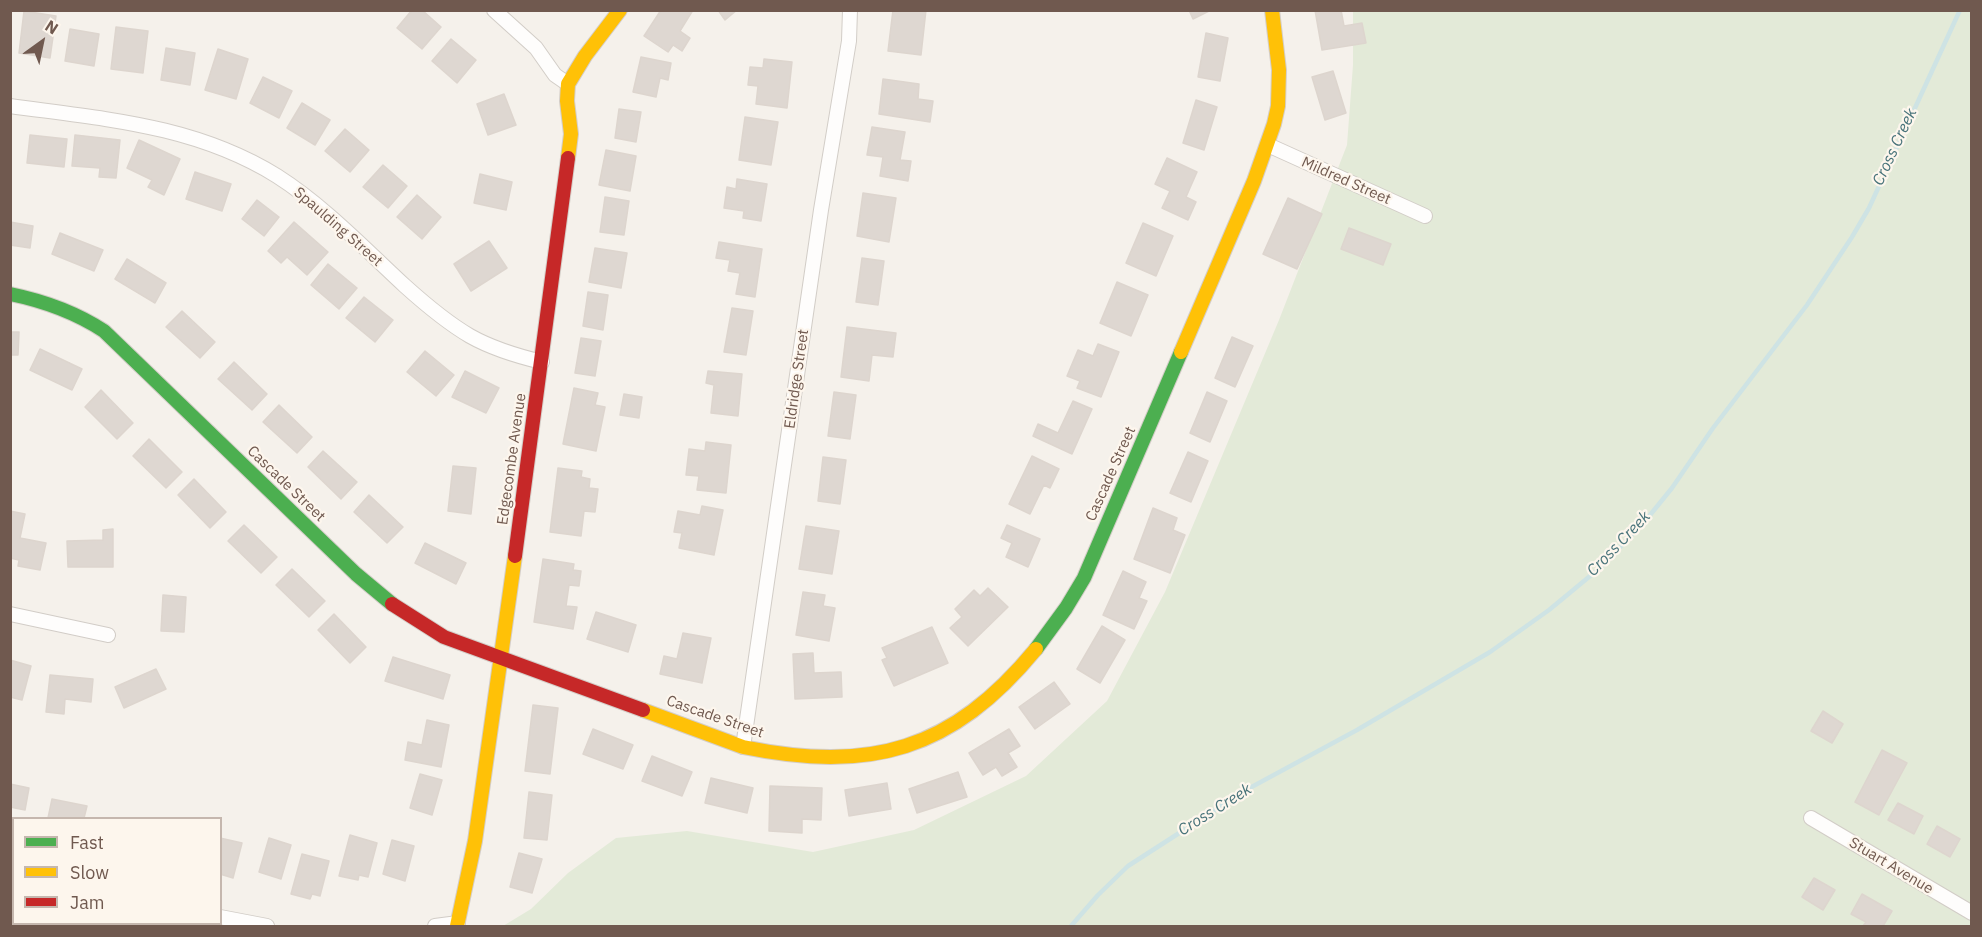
<!DOCTYPE html>
<html>
<head>
<meta charset="utf-8">
<style>
  body { margin:0 }
  #map { position:relative; width:1982px; height:937px; overflow:hidden; background:#f5f1eb; font-family:"IBM Plex Sans",sans-serif }
  canvas { display:block }
  .frame { position:absolute; inset:0; border:12px solid #70594f; pointer-events:none }
  .legend { position:absolute; left:12px; top:817px; width:210px; height:108px; box-sizing:border-box; background:#fdf6ed; border:2px solid #c5b7ae; margin:0; padding:8px 10px; list-style:none; font-size:18px; color:#70594f }
  .legend li { display:flex; align-items:center; gap:12px; height:30px }
  .legend b { width:30px; border:2px solid #c5b7ae }
  .north { position:absolute; left:12px; top:12px; width:60px; height:60px; -webkit-text-stroke:4px #fdf6ed; paint-order:stroke; rotate:33deg; font-size:16px; font-weight:700; line-height:24px; text-align:center; color:#70594f }
  .north::after { content:''; display:block; margin:auto; width:21px; height:27px; background:#70594f; clip-path:polygon(50% 0,100% 100%,50% 72%,0 100%) }
</style>
</head>
<body>
<div id="map">
<canvas width="1982" height="937"></canvas>
<div class="frame"></div>
<ul class="legend">
<li><b style="height:8px;background:#4caf50"></b>Fast</li>
<li><b style="height:8px;background:#ffc107"></b>Slow</li>
<li><b style="height:8px;background:#c62828"></b>Jam</li>
</ul>
<div class="north">N</div>
</div>
<script>
const ctx = document.querySelector('canvas').getContext('2d');
ctx.lineJoin = 'round';
function fillPath(path, color) { ctx.fillStyle = color; ctx.fill(path, 'evenodd'); }
function stroke(path, color, width, dash) { ctx.strokeStyle = color; ctx.lineWidth = width; ctx.lineCap = dash ? 'butt' : 'round'; ctx.setLineDash(dash || []); ctx.stroke(path); }
function label(font, color, halo, rows, align = 'center') {
  ctx.font = font + ' "IBM Plex Sans",sans-serif'; ctx.lineWidth = 4.5; ctx.setLineDash([]); ctx.textBaseline = 'middle'; ctx.strokeStyle = halo; ctx.fillStyle = color; for (const [text, x, y, turn = 0] of rows) {
    ctx.save(); ctx.translate(x, y); ctx.rotate((+turn || 0) * Math.PI / 180); ctx.textAlign = isNaN(turn) ? turn : align; if (halo) ctx.strokeText(text, 0, 0); ctx.fillText(text, 0, 0); ctx.restore();
  }
}
fillPath(new Path2D(`
  M1353 11H1971V926H503L531 909 568 873 616 838 687 831 813 852 914 830 1026 776 1107 701 1165 592 1279 320 1347 145 1353 65Z`), '#e3ead8');
stroke(new Path2D(`
  M1071 926 1098 895 1128 866 1246 790 1357 730 1490 652 1549 610 1601 567 1646 520 1672 488 1713 428 1807 305 1852 237 1869 208 1960 10`), '#cee3e4', 4.5);
const building = new Path2D(`
  M412 10H422L441 27 422 49 397 28Z
  M661 10H693L680 31 690 38 682 51 673 45 668 52 644 36Z
  M718 10H737L725 20Z
  M893 10H926L921 55 888 51Z
  M1189 10H1211L1193 19Z
  M1315 10H1341L1344 26 1362 23 1366 43 1322 50Z
  M24 11 56 16 50 58 19 53Z
  M116 27 148 31 143 73 111 69Z
  M70 29 99 34 94 66 65 61Z
  M1206 33 1228 38 1220 81 1198 77Z
  M451 39 476 60 457 83 432 61Z
  M166 48 195 53 190 85 161 80Z
  M218 49 248 59 236 99 205 90Z
  M641 57 671 63 668 80 660 78 656 97 633 92Z
  M764 59 792 62 787 108 756 104 758 86 748 85 750 67 763 68Z
  M1333 71 1346 113 1325 120 1312 77Z
  M263 77 292 91 279 118 250 103Z
  M883 79 919 84 918 99 933 101 930 122 879 114Z
  M504 94 516 125 488 135 477 104Z
  M1196 100 1217 107 1204 150 1183 143Z
  M302 103 330 120 315 145 287 128Z
  M619 109 641 112 636 142 615 138Z
  M745 117 778 122 771 165 739 160Z
  M872 127 905 132 900 160 911 161 908 181 880 176 883 157 867 155Z
  M345 129 369 150 350 172 325 151Z
  M30 135 67 139 64 167 27 163Z
  M75 135 120 140 116 178 99 177 100 168 72 166Z
  M139 140 180 159 164 195 148 187 152 180 127 168Z
  M606 150 636 156 630 191 599 185Z
  M1167 158 1197 172 1186 197 1196 202 1188 220 1162 208 1170 191 1155 184Z
  M383 165 407 186 388 208 363 187Z
  M195 172 231 184 222 211 186 199Z
  M480 174 512 182 506 210 474 203Z
  M737 179 767 184 761 221 743 218 744 211 724 208 727 187 736 189Z
  M863 193 896 198 889 242 857 236Z
  M417 195 441 217 422 239 397 217Z
  M605 197 629 201 624 235 600 232Z
  M1288 198 1322 214 1297 269 1263 254Z
  M257 200 279 217 264 236 242 219Z
  M10 222 33 226 30 248 10 245Z
  M294 222 328 252 307 275 287 257 281 263 268 251Z
  M1143 223 1173 236 1156 276 1126 263Z
  M1349 228 1391 244 1383 265 1341 249Z
  M60 233 103 250 94 271 52 254Z
  M489 241 507 268 471 291 454 264Z
  M719 242 762 249 755 297 736 294 740 273 728 271 730 260 716 258Z
  M595 248 627 253 621 288 589 282Z
  M862 258 884 261 878 305 856 302Z
  M127 259 166 283 155 303 115 279Z
  M328 264 357 288 339 309 311 285Z
  M1117 282 1148 295 1131 336 1100 323Z
  M588 292 608 295 603 330 583 326Z
  M364 297 393 320 375 342 346 318Z
  M732 308 753 311 746 355 724 352Z
  M182 311 215 342 200 358 166 327Z
  M847 327 896 333 893 357 872 355 869 381 841 377Z
  M10 332H19L18 355H10Z
  M1232 337 1253 346 1235 387 1215 378Z
  M581 338 601 341 595 376 575 373Z
  M1098 344 1119 352 1101 397 1077 388 1080 381 1067 376 1078 350 1093 356Z
  M40 349 82 369 72 390 30 370Z
  M425 351 454 375 436 396 407 372Z
  M234 362 267 394 252 410 218 379Z
  M465 371 499 388 486 413 452 397Z
  M708 371 742 374 738 416 711 413 714 385 706 383Z
  M574 388 598 393 595 405 605 407 596 451 563 444Z
  M101 390 133 423 117 439 85 407Z
  M834 392 856 395 850 439 828 436Z
  M1207 392 1227 401 1210 442 1190 433Z
  M624 394 642 397 639 418 620 415Z
  M1073 401 1092 409 1072 454 1033 436 1038 424 1058 433Z
  M279 405 312 437 297 453 263 422Z
  M149 439 182 472 166 488 133 456Z
  M706 442 731 445 726 493 697 490 699 476 686 475 689 449 705 451Z
  M323 451 357 482 341 499 308 467Z
  M1188 452 1208 461 1191 502 1170 493Z
  M1032 456 1059 469 1050 488 1044 485 1030 514 1009 504Z
  M823 457 846 460 840 504 818 501Z
  M453 466 476 468 471 514 448 511Z
  M558 468 582 471 581 477 590 479 589 488 598 489 595 512 584 511 581 536 550 532Z
  M194 479 226 512 210 528 178 495Z
  M369 495 403 527 387 543 354 512Z
  M702 506 723 510 714 555 679 548 682 533 674 532 678 511 700 515Z
  M1153 508 1177 518 1173 530 1185 535 1170 573 1134 559Z
  M10 511 25 514 20 538 46 543 40 570 18 566 19 560 10 558Z
  M244 525 277 557 261 573 228 541Z
  M1007 525 1040 539 1028 567 1006 557 1012 543 1001 538Z
  M806 526 839 531 832 574 799 569Z
  M113 529V567H68L67 541 103 540V530Z
  M425 543 466 563 456 584 415 563Z
  M543 559 574 564 573 570 581 571 579 586 569 585 566 606 577 607 573 629 534 622Z
  M292 569 325 601 309 617 276 585Z
  M1123 571 1146 582 1139 598 1147 601 1134 629 1103 615Z
  M988 588 1008 607 968 646 950 628 962 617 955 609 974 590 980 596Z
  M803 592 825 595 823 606 835 608 829 641 796 635Z
  M163 595 186 597 184 632 161 631Z
  M596 612 636 625 628 652 587 639Z
  M334 614 366 647 350 663 318 630Z
  M1102 626 1125 640 1100 683 1077 669Z
  M932 627 948 663 894 686 882 660 887 658 882 648Z
  M683 633 711 638 702 683 660 674 664 656 677 659Z
  M813 653 814 673 841 672 842 697 795 699 793 654Z
  M393 657 450 675 443 699 385 681Z
  M10 660 31 666 22 700 10 697Z
  M156 669 166 689 124 708 115 687Z
  M50 675 93 679 91 702 65 699 64 714 46 712Z
  M1054 682 1070 704 1035 729 1019 707Z
  M533 705 558 708 550 774 525 771Z
  M1823 711 1843 724 1832 743 1811 731Z
  M427 720 449 725 441 767 405 760 408 742 422 745Z
  M593 729 633 745 623 769 583 754Z
  M1009 729 1020 746 1008 753 1017 767 1002 776 996 767 983 775 969 753Z
  M1882 750 1907 763 1879 815 1855 802Z
  M652 756 692 772 682 796 642 781Z
  M958 772 967 797 917 813 909 789Z
  M420 774 442 780 432 815 410 808Z
  M711 778 753 788 747 813 705 803Z
  M887 783 891 809 849 816 845 790Z
  M10 784 29 788 25 810 10 807Z
  M770 786 822 788 821 820 802 819V833L769 831Z
  M529 792 552 795 547 840 524 838Z
  M52 799 87 806 84 818H48Z
  M1898 803 1923 816 1914 834 1888 820Z
  M1937 826 1960 839 1950 857 1927 844Z
  M350 835 377 843 368 877 359 875 358 880 339 876Z
  M220 838 242 843 233 878 220 874Z
  M269 838 291 845 281 879 259 872Z
  M392 840 414 846 405 881 383 874Z
  M519 853 542 859 532 893 510 887Z
  M302 854 329 861 320 896 312 894 310 899 291 894Z
  M1814 878 1835 890 1823 910 1802 897Z
  M1862 894 1892 911 1883 926H1863L1866 922 1851 914Z
  M10 900 14 901V924H28V926H10Z
  M54 924H80L90 926H53Z`);
fillPath(building, '#ded7d1');
stroke(building, '#ddd5ce', 1.5);
const street = new Path2D(`
  M494 10 536 48 555 75 568 84
  M10 106C104 119 195 125 277 176 324 206 364 248 405 286 425 304 446 322 470 336 493 349 517 356 542 362
  M1268 145 1425 216
  M10 614 108 635
  M743 747 821 210 849 41 850 10
  M1811 818 1972 913
  M10 873 14 874
  M220 917 267 926
  M435 926 458 923`);
const fast = new Path2D(`
  M10 294C44 301 75 312 104 331L356 574 392 604
  M1036 649 1066 608 1084 578 1181 352`);
const slow = new Path2D(`
  M568 158 571 134 567 101 568 84 585 56 620 10
  M1181 352 1254 181 1274 124 1278 106 1279 70 1272 10
  M643 710 743 747C870 773 952 751 1036 649
  M457 926 475 841 515 556`);
const jam = new Path2D(`
  M515 556 568 158
  M392 604 444 637 643 710`);
stroke(street, '#d2cdc7', 16);
stroke(fast, '#d4cec8', 16);
stroke(slow, '#d4cec8', 16);
stroke(jam, '#d4cec8', 16);
stroke(street, '#fefdfc', 14);
stroke(fast, '#4caf50', 14);
stroke(slow, '#ffc107', 14);
stroke(jam, '#c62828', 14);
label('15px', '#70594f', '#fdf6ed', [
  ["Mildred Street",1346,181,24],
  ["Spaulding Street",338,227,41],
  ["Eldridge Street",797,379,-82],
  ["Edgecombe Avenue",512,459,-82],
  ["Cascade Street",1111,474,-66],
  ["Cascade Street",286,484,44],
  ["Cascade Street",715,717,19],
  ["Stuart Avenue",1891,866,31]
]);
label('italic 16px', '#48737a', '#fdf6ed', [
  ["Cross Creek",1895,147,-65],
  ["Cross Creek",1619,544,-46],
  ["Cross Creek",1215,810,-32]
]);
</script>
</body>
</html>
